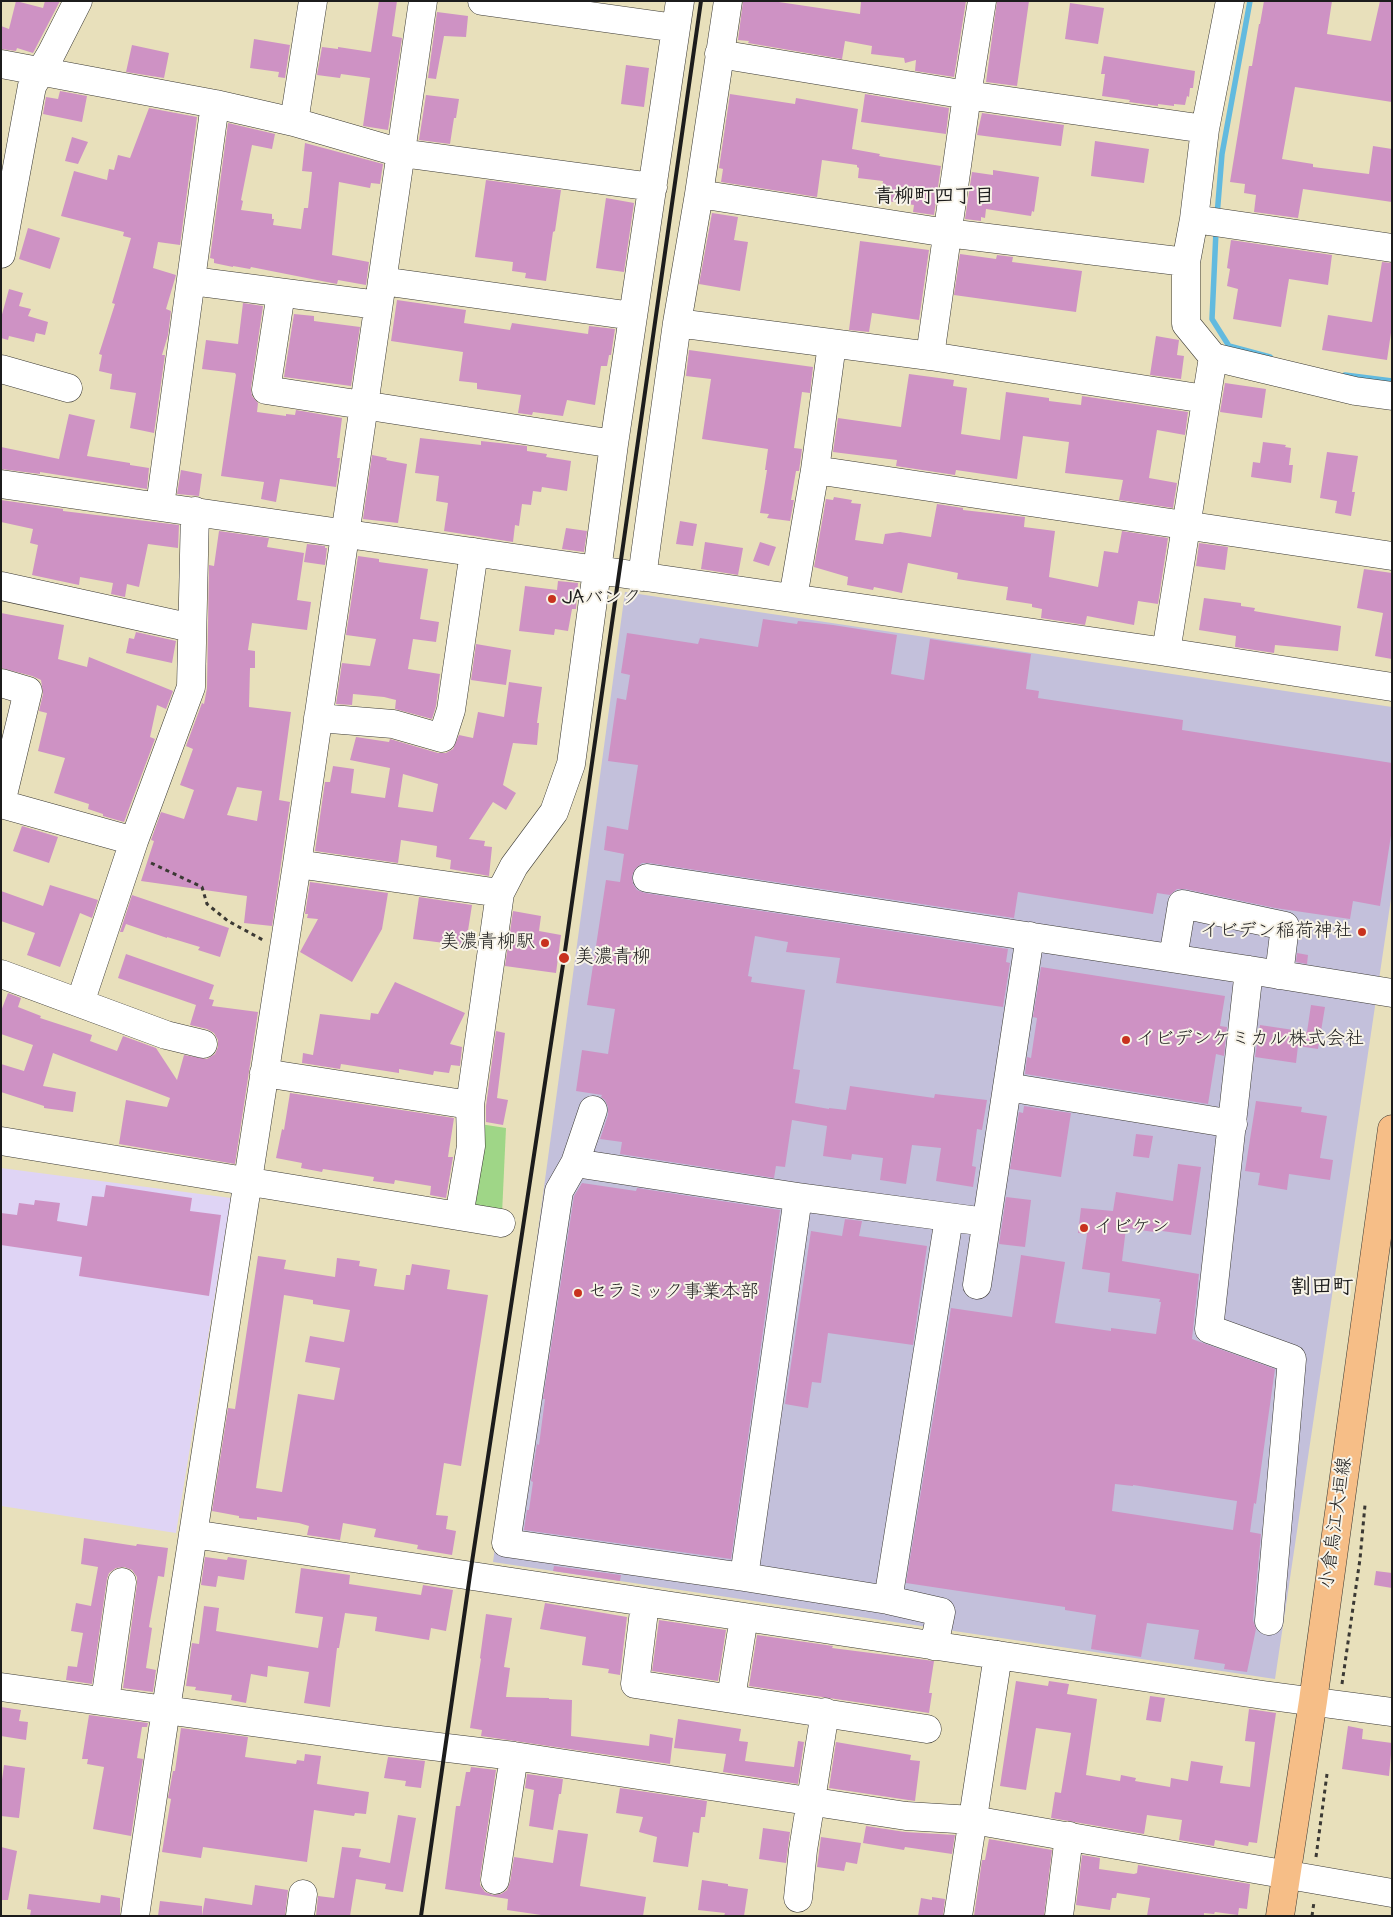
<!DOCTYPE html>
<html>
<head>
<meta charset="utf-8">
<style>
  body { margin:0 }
  #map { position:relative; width:1393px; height:1917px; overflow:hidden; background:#e8e0bb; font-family:"Architects Daughter",sans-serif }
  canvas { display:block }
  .frame { position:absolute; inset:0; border:2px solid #1c1c1c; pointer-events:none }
</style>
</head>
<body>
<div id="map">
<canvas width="1393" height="1917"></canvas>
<div class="frame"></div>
</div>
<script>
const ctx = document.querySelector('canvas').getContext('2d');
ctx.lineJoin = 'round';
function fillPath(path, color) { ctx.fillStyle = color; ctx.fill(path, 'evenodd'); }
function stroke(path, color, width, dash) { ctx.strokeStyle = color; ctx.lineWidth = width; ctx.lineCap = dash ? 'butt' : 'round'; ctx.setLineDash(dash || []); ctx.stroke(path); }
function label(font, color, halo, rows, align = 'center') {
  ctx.font = font + ' "Architects Daughter","Klee One",sans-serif'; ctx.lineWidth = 4; ctx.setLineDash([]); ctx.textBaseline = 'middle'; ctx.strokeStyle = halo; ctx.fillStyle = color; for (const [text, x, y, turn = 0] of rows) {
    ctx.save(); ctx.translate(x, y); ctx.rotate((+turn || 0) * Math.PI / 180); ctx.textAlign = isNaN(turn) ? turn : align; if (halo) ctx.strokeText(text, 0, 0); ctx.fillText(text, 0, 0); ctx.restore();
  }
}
fillPath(new Path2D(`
  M1 1168 231 1198 176 1533 1 1506Z`), '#dfd4f5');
fillPath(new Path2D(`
  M625 592 1392 707V892L1275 1679 493 1562Z`), '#c3c0db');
fillPath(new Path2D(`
  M480 1124 506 1128 502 1214 467 1205Z`), '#9fd687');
stroke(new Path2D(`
  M1217 216 1222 154 1250 1
  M1216 231 1212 319 1229 346 1270 357
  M1345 375 1392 381`), '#62badf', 5.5);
fillPath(new Path2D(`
  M16 1 43 8 45 1H60L33 53 17 48 16 51 1 49V26L9 29Z
  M379 1H397L392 36 402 38 388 130 363 126 370 78 341 74 340 78 317 75 322 47 338 49V47L371 52Z
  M743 1H772L860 14 861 1H966L954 77 915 71 916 60 905 63 904 58 871 54 872 46 845 41 842 59 748 43 749 41 738 40Z
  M997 1H1029L1017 86 986 82Z
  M1264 1H1332L1327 34 1371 41 1380 1H1392V102L1295 87 1282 159 1313 164V167L1369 174 1373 146 1392 149V202L1303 189 1298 218 1254 212 1256 195 1244 193 1245 184 1230 182 1249 66H1252L1259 24H1260Z
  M1070 3 1104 8 1098 44 1065 39Z
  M437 12 468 16 466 37 444 36 436 79 428 78Z
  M254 39 290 45 285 78 278 77 279 72 250 68Z
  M132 45 169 53 164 78 126 72Z
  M1104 56 1195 71 1193 88H1190L1189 97 1187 96 1185 105 1174 104V106L1158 104V106L1129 102 1130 100 1102 96 1105 74H1101Z
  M626 65 649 68 644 107 621 104Z
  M60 91 87 96 82 122 43 114 46 97 58 99Z
  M730 94 795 104 796 98 858 109 852 149 880 154 879 156 884 157 941 166 934 215 913 212 914 205 880 200 883 181 858 178 859 168 857 167V165L822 160 817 197 721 182 723 169 719 168Z
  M865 94 949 108 946 134 861 122Z
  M426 95 459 99 456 118H454L450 144 419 140Z
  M149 108 197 117 180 245 158 242 153 268 176 275 166 309 171 311 168 335 162 355H165L154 433 130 428 136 393 110 389 112 374 99 371 102 355 99 354 115 304 112 303 131 238 123 236 124 232 61 216 74 171 107 180 109 169 114 170 118 155 130 158Z
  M982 113 1064 125 1061 146 977 135Z
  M228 123 275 134 272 149 252 145 241 200 243 201 241 210 272 214V219H274L273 225 301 229 304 208H308L312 172 302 171 305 143 383 164 380 184 371 183 370 188 339 182 332 255 369 262 366 285 338 280 337 284 251 267 250 269 233 266V267L214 263V259L210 258Z
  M72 137 88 142 78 164 65 161Z
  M1095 141 1149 149 1144 183 1091 176Z
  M993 170 1039 177 1034 212 1032 211 1031 216 986 209 985 218 981 217V221L965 219 972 172 993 175Z
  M486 180 561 190 555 231 553 232 546 281 525 278 526 273 512 271 513 262 475 257Z
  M606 198 634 203 624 272 596 268Z
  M712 213 738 217 734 240 748 242 740 291 699 284Z
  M28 228 60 238 50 269 19 259Z
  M1231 240 1332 255 1328 285 1289 279 1281 327 1233 319 1238 289 1227 286 1230 269 1227 268Z
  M860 241 929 250 919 320 872 313 869 332 849 330Z
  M960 254 996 259 997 255 1013 257 1012 262 1082 271 1076 312 954 295Z
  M1382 262 1392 263V326L1387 360 1322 350 1328 315 1372 322Z
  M9 289 23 293 19 306 31 309 28 316 48 322 45 335 36 333 34 342 9 336 8 340 1 338V318Z
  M397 300 466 310 464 323 510 330 512 323 588 334 589 326 615 329 611 355H609L607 366H601L595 405 567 400 563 416 533 412 532 415 518 413 521 395 477 389V383L459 381 463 352 391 341Z
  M243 303 263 306 251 388 252 396 258 403 257 412 286 416V414L295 415 296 410 342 418 337 458H340L336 487 280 479 276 502 261 499 264 482 221 476 236 375 235 373 202 369 206 340 238 344Z
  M294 314 314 316V321L360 327 351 386 284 377Z
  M1156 336 1179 340 1177 355 1184 356 1181 379 1150 375Z
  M689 350 813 367 810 393 802 392 794 448 802 449 799 471H796L791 500H794L790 521 767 518 769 514 760 513 767 470H765L768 449 702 439 711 379 686 376Z
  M909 374 954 380 953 386 967 388 961 434 1000 440 1006 392 1049 398V401L1081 405 1082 396 1188 412 1185 435 1157 430 1149 478 1177 483 1173 508 1119 500 1123 480 1065 473 1069 442 1023 436 1017 479 956 470 955 475 896 466 897 460 833 452 838 418 901 427Z
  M1225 383 1266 389 1262 418 1220 412Z
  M69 414 95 420 87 456 130 463V465L149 468 147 489 40 472V474L1 469V447L59 459Z
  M420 438 481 445V441L527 446V451L547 454 546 457 571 461 567 491 542 487 541 492 533 491 531 505 522 504 519 526 515 525 513 542 444 531 448 503 436 501 439 476 415 473Z
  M1263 442 1286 445 1285 447 1291 448 1289 465H1293L1291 483 1251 477 1253 462 1260 463Z
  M1327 452 1358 456 1352 492H1355L1351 516 1335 513 1337 501 1320 498Z
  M372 455 387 458 386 460 407 464 398 523 363 519Z
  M181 470 202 474 199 496 177 494Z
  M834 497 852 500 851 503 861 504 855 540 883 544 885 534 900 532 931 537 937 504 963 508V510L1025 517 1024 527 1055 531 1049 577 1098 587 1104 551 1118 553 1122 531 1168 538 1158 604 1138 601 1134 625 1087 616 1085 625 1041 618 1042 609 1032 607V604L1006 600 1008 587 957 579 958 573 908 563 902 593 874 587 873 590 847 585 848 577 814 567 826 499 833 500Z
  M1 500 63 509V511L179 525 178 548 148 544 139 587 127 584 125 597 111 594 113 583 80 577 79 585 32 575 38 545 30 543 33 529 1 522Z
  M680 521 697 524 693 546 676 544Z
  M566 528 587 531 584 552 562 549Z
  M219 531 269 538 267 547 304 553 297 600 311 602 307 630 252 623 248 650 255 651V668H250L249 707 291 712 279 800 290 802 272 926 244 923 247 896 141 881 154 841 151 840 161 812 184 819 194 790 180 785 193 749 186 746 202 703 204 704 207 688 209 565 214 566ZM237 787 262 791 257 821 227 815Z
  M705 542 743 548 738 575 701 569Z
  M760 542 776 547 769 566 753 561Z
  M1199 543 1228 547 1225 570 1196 566Z
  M307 544 325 546V548H327L325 565 304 562Z
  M358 556 379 559V562L428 569 420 619 439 622 436 642 413 639 408 669 440 674 436 706 432 719 395 709 396 700 384 697 353 694 352 705 336 704 342 663 370 666 376 639 346 635Z
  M1364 569 1392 573V659L1375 656 1383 613 1357 608Z
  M558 581 578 583 576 609H572L568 631 555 629 554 635 519 631 525 586 557 590Z
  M1204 598 1241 603V606L1255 608 1254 611 1341 626 1338 651 1275 645 1274 653 1235 647 1236 636 1199 630Z
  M1 613 64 625 58 659 87 667 89 657 173 691 166 709 157 705 150 737 155 739 124 822 103 816V814L88 809 89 804 54 793 65 758 38 751 47 713 39 711 43 694 41 680 32 676 1 668Z
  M763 619 797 624 798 621 833 625 897 635 891 674 924 680 930 639 1031 654 1026 689 1039 691 1038 698 1183 720 1182 730 1392 763V829L1380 906 1353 901 1350 919 1275 908 1185 889H1177L1170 895 1157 893 1153 914 1018 892 1014 918 649 863H642L635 869 632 876 633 884 637 890 645 893 1008 949 1006 962 1010 963 1003 1007 836 983 840 958 786 952 788 942 755 936 748 976 752 977 751 982 805 990 793 1069 800 1070 795 1103 829 1109V1108L846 1110 850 1086 934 1098 935 1094 987 1100 982 1130 977 1129 972 1166 976 1167 973 1187 936 1181 941 1148 912 1145 906 1184 880 1180 883 1158 852 1154 851 1160 823 1156 827 1126 792 1120 785 1167 776 1166 774 1178 620 1154 622 1142 600 1139 608 1115V1107L605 1100 601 1097 602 1095 576 1091 582 1050 608 1054 615 1009 587 1005 606 880 620 882 624 854 604 850 607 826 628 830 638 765 608 761 617 698 626 700 630 675 621 673 627 633 698 644 700 638 758 647Z
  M136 632 176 641 172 663 126 653 129 638 134 639Z
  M476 644 511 650 506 685 471 680Z
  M509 682 542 687 537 723H539L537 745 513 743 503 785 516 793 506 810 493 802 469 839 485 841 484 846 492 847 489 876 450 869 451 860 436 857 437 846 401 840 398 863 315 851 325 782H330L333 766 354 769 351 793 385 798 390 768 350 760 356 737 389 742 390 739 438 753H446L453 749 459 735 473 738 478 712 504 717ZM403 774 438 784 433 812 398 807Z
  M22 826 58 837 49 863 13 851Z
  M310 882 388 893 382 929 352 982 300 952 318 919 307 918 308 914H305Z
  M50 885 98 900 92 918 80 913 60 967 27 955 35 933 1 921V891L43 906Z
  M132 895 229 928 220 957 198 950 200 947 167 937V938L126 924 123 932H120Z
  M419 897 472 905 467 937 460 945 413 939Z
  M513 911 541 916 539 931 561 935 556 973 505 966Z
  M1297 953 1308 955 1307 964 1296 962Z
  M126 954 214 985 209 999 214 1000 212 1006 258 1012 235 1164 119 1144 126 1100 167 1107 170 1098 53 1053 43 1086 76 1092 73 1112 44 1108V1106L1 1092V1064L24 1071 33 1045 1 1034V1011L8 993 21 998 18 1007 41 1016 40 1018 92 1035 90 1041 117 1051 123 1036 156 1048 177 1080 184 1055 207 1059 215 1054 218 1047V1040L214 1033 207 1029 190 1025 196 1005 118 978Z
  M1041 967 1225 996 1220 1026 1227 1027 1224 1056 1216 1054 1208 1104 1025 1074 1027 1057 1031 1058 1037 1018 1033 1017Z
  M395 982 465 1013 450 1044 462 1047 460 1066 451 1065 449 1073 434 1071 433 1075 399 1069V1073L341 1064 340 1069 302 1063 303 1053 313 1055 320 1014 370 1020 371 1013 378 1014Z
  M1311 1005 1325 1007 1318 1049 1298 1046 1296 1063 1255 1057 1260 1025 1307 1032Z
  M496 1031 505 1033 497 1098 508 1100 503 1125 486 1122V1106Z
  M290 1093 454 1118 448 1157H453L446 1198 430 1195 431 1186 395 1180 394 1184 373 1181 374 1177 323 1169 322 1172 301 1168 302 1163 276 1158 282 1129 284 1130Z
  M1256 1101 1302 1107 1301 1112 1327 1116 1320 1158 1333 1160 1330 1180 1289 1174 1287 1190 1258 1185 1260 1173 1245 1171Z
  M1024 1106 1071 1113 1061 1177 1010 1169 1019 1112 1023 1113Z
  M1136 1134 1153 1136 1149 1158 1133 1156Z
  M1178 1164 1201 1167 1191 1235 1155 1230 1154 1232 1126 1228 1122 1261 1199 1274 1192 1339 1275 1369 1256 1504 1254 1503 1250 1532 1261 1534 1253 1620 1256 1629 1247 1672 1224 1669 1225 1664 1194 1659 1199 1630 1147 1623 1141 1657 1091 1649 1096 1615 1065 1610V1607L906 1583 951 1308 1012 1317 1021 1255 1065 1262 1055 1323 1111 1331V1328L1156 1334 1161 1302H1159L1160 1299 1108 1292 1110 1273 1082 1269 1087 1234 1078 1233 1081 1208 1113 1211 1116 1192 1173 1201ZM1115 1484 1133 1486V1485L1237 1501 1233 1530 1112 1511Z
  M582 1183 636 1191 637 1188 780 1210 731 1559 524 1530 527 1510H529L533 1482 531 1481 537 1444 539 1445 545 1399H543L574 1196Z
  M106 1185 192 1198 190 1211 221 1215 209 1296 79 1276 82 1257 1 1245V1213L17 1215 19 1203 34 1205 35 1200 60 1203 57 1221 87 1226 92 1196 104 1197Z
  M1006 1197 1031 1200 1025 1247 999 1244Z
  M845 1219 862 1221 859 1236 927 1246 913 1345 828 1333 821 1383 812 1382 808 1408 785 1404 811 1231 842 1236Z
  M258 1256 286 1260 284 1269 335 1277 337 1258 360 1261 359 1266 377 1269 374 1286 404 1290 406 1275H410L412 1264 450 1270 447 1289 488 1295 461 1466 444 1463 436 1515 448 1516 446 1529 456 1531 452 1555 417 1549 418 1545 374 1537 376 1529 343 1523 340 1540 307 1535 309 1526 299 1523 257 1517V1520L239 1518V1516L212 1511 228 1408 235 1409ZM284 1295 313 1300V1304L350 1310 344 1342 310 1336 305 1362 340 1368 334 1400 298 1394 282 1492 256 1488Z
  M84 1538 136 1546 137 1544 168 1548 164 1577 158 1576 149 1627 152 1628 146 1668 156 1670 153 1692 123 1688 137 1584V1577L132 1570 124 1567 116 1568 109 1573 107 1579 92 1684 66 1680 68 1666 77 1667 83 1633 71 1631 76 1603 91 1606 98 1567 81 1564Z
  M205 1557 227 1560 228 1557 247 1560 244 1580 218 1576 216 1587 201 1585Z
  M554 1566 621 1575 620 1581 553 1571Z
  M301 1568 350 1575 349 1584 421 1595 423 1585 453 1590 446 1631 431 1628 429 1640 375 1631 377 1617 345 1613 339 1648H337L330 1707 304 1703 309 1672 268 1666 267 1677 251 1674 246 1703 231 1700 232 1695 195 1690 196 1687 186 1686 192 1643 199 1644 204 1606 219 1608 216 1631 318 1648 323 1617 295 1613Z
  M1376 1571 1392 1573V1588L1374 1585Z
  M545 1603 627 1617 620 1675 608 1673 609 1669 582 1665 586 1637 540 1629Z
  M486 1614 512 1618 504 1667 510 1668 506 1697 549 1698V1699L572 1700 571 1736 649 1746 650 1734 673 1738 670 1764 481 1736 482 1730 470 1728 481 1659 480 1658Z
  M659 1620 726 1630 718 1681 652 1671Z
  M757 1635 833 1646 832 1648 934 1661 929 1693H932L929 1713 749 1686Z
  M1016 1681 1048 1686 1049 1681 1069 1684 1067 1694 1097 1699 1086 1775 1120 1781 1121 1775 1136 1778 1135 1781 1170 1787 1171 1778 1188 1781 1191 1761 1223 1766 1220 1783 1250 1787 1255 1742 1245 1741 1249 1709 1276 1713 1257 1843 1249 1842 1248 1846 1215 1840 1214 1846 1179 1840 1182 1820 1147 1815 1144 1834 1051 1818 1055 1792 1061 1793 1071 1733 1036 1728 1026 1790 1000 1786Z
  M1150 1696 1165 1698 1161 1722 1146 1720Z
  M1 1707 21 1710 19 1721 28 1722 26 1740 1 1736Z
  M89 1715 148 1723 147 1727H142L137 1758 143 1759 131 1836 93 1829 104 1767 87 1764 88 1759H82Z
  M678 1719 741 1729 739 1741 748 1742 745 1761 794 1767 798 1741 804 1742 798 1784 723 1772 726 1754 674 1748Z
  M1348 1726 1363 1729 1362 1739 1392 1743 1389 1776 1342 1769Z
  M181 1728 248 1737 245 1757 296 1764 297 1760 304 1761 305 1754 321 1756 317 1784 369 1792 366 1814 355 1813 354 1816 314 1810 307 1862 203 1847 201 1858 162 1852 171 1799 168 1798 173 1771H175Z
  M836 1742 911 1755 910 1760 920 1761 915 1801 829 1788Z
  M388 1757 425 1761 421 1788 405 1786 406 1781 384 1778Z
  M4 1765 25 1768 19 1818 1 1816V1787Z
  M471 1767 496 1770 480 1878V1885L485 1892 493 1895 501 1894 507 1890 510 1882 514 1857 553 1863 558 1830 588 1834 580 1886 646 1897 643 1916H548L507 1910 508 1899 445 1889 456 1806H460L466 1772H470Z
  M527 1774 563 1779 561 1794H559L553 1830 529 1826 534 1790 525 1788Z
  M620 1788 707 1801 705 1817H701L699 1833 693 1832 688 1867 653 1862 657 1837 639 1832 643 1817 616 1813Z
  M398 1815 416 1818 403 1892 385 1889 386 1884 356 1879 350 1916H316L318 1896 334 1898 342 1847 361 1849 359 1857 390 1863Z
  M866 1826 905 1832 955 1835 952 1854 905 1847 904 1850 863 1843Z
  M763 1828 790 1832 786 1863 759 1859Z
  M821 1837 861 1843 857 1864 846 1862 844 1871 817 1867Z
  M989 1839 1052 1850 1044 1916H974L982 1860H985Z
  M1 1847 17 1851 8 1900H1Z
  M1082 1855 1100 1858 1099 1869 1134 1874 1137 1873 1138 1865 1250 1884 1247 1909 1239 1908 1238 1915 1215 1912 1214 1914 1204 1913V1916H1147L1150 1898 1117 1893 1116 1898H1112L1110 1910 1076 1905Z
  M702 1880 728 1884V1886L748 1889 744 1916H724L725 1913 698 1910Z
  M255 1885 288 1890 285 1916H202L205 1898 252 1905Z
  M29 1894 100 1903 101 1895 120 1898V1916H30L31 1910 27 1909Z
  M932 1897 945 1899 943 1916H918L921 1898 932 1900Z
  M160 1901 202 1906V1916H158Z`), '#ce92c4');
const minor = new Path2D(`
  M482 1 676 28
  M1230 1 1205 129 1194 219 1186 262V324L1213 357 1355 391 1392 396
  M719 54 967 95 1205 129
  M1 64 215 104 294 122 401 153 653 187
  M294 122 313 1
  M699 194 947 233 1186 262
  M1194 219 1392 248
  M1 254 32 86 51 54 78 1
  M192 281 378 305
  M382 281 633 316
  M281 293 266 390 614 444
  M677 323 930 356 1205 399
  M930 356 967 95 982 1
  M1 369 68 388
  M815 470 1392 556
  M1 484 1166 652 1392 687
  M160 506 215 104
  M642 577 677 323 699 194 728 1
  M1 586 192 628
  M793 598 815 470 832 344
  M1166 652 1213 357
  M1 683 28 691 1 803
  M318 718 393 724 442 738 451 710 474 552
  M1 804 134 841 191 687 195 511
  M297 864 500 893
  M647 878 1249 970
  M1173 958 1182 904 1285 926 1279 975
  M1 974 166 1035 203 1044
  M80 1003 134 841
  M264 1073 470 1105
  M1007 1087 1233 1124
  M593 1110 575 1163 798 1197 986 1222
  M1 1141 501 1223
  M575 1163 559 1191 506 1543 744 1577 888 1600 941 1612 934 1646
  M459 1216 471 1146 470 1105 500 893 514 866 554 812 571 764 614 444 680 1
  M977 1285 1030 936
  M193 1534 1263 1695 1392 1712
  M744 1577 798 1197
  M888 1600 949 1218
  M645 1603 635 1684 927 1729
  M1269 1621 1292 1359 1209 1329 1249 970 1392 993
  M1 1687 381 1740 514 1756 906 1816 973 1820 1392 1893
  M731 1698 744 1617
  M105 1701 122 1582
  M495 1880 514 1756
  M798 1898 803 1850 825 1712
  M135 1916 166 1709 297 864 423 1
  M300 1916 303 1894
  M958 1916 998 1655
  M1059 1916 1069 1836`);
const major = new Path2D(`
  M1280 1916 1313 1701 1392 1129`);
stroke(minor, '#3b3934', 29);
stroke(major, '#3b3934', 29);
stroke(new Path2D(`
  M151 863 202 887 207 904 228 921 263 940
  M1342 1684 1360 1559 1365 1505
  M1316 1857 1327 1774
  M1312 1916 1314 1902`), '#3b3934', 3, [4, 4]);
stroke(minor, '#fff', 28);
stroke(major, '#f6be87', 28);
stroke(new Path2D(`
  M421 1916 470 1575 564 958 701 1`), '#1c1c1c', 4);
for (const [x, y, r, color] of [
  [552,599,5,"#c8321e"],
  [1362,932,5,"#c8321e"],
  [545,943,5,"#c8321e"],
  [564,958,6,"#c8321e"],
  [1126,1040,5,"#c8321e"],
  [1084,1228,5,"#c8321e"],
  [578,1293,5,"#c8321e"]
]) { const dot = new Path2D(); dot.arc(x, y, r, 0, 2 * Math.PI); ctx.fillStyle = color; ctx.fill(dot); stroke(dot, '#f7f3e8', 2); }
label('19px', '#1c1c1c', '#f7f3e8', [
  ["JAバンク",562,599],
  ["イビデン稲荷神社",1352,932,"right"],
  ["美濃青柳駅",535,943,"right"],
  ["美濃青柳",575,958],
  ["イビデンケミカル株式会社",1136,1040],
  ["イビケン",1094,1228],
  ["セラミック事業本部",588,1293]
], 'left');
label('19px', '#1c1c1c', '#f7f3e8', [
  ["小倉烏江大垣線",1337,1523,-82]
]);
label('bold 20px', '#1c1c1c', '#f7f3e8', [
  ["青柳町四丁目",934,198]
]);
label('bold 21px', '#1c1c1c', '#f7f3e8', [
  ["割田町",1322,1289]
]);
</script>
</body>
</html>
